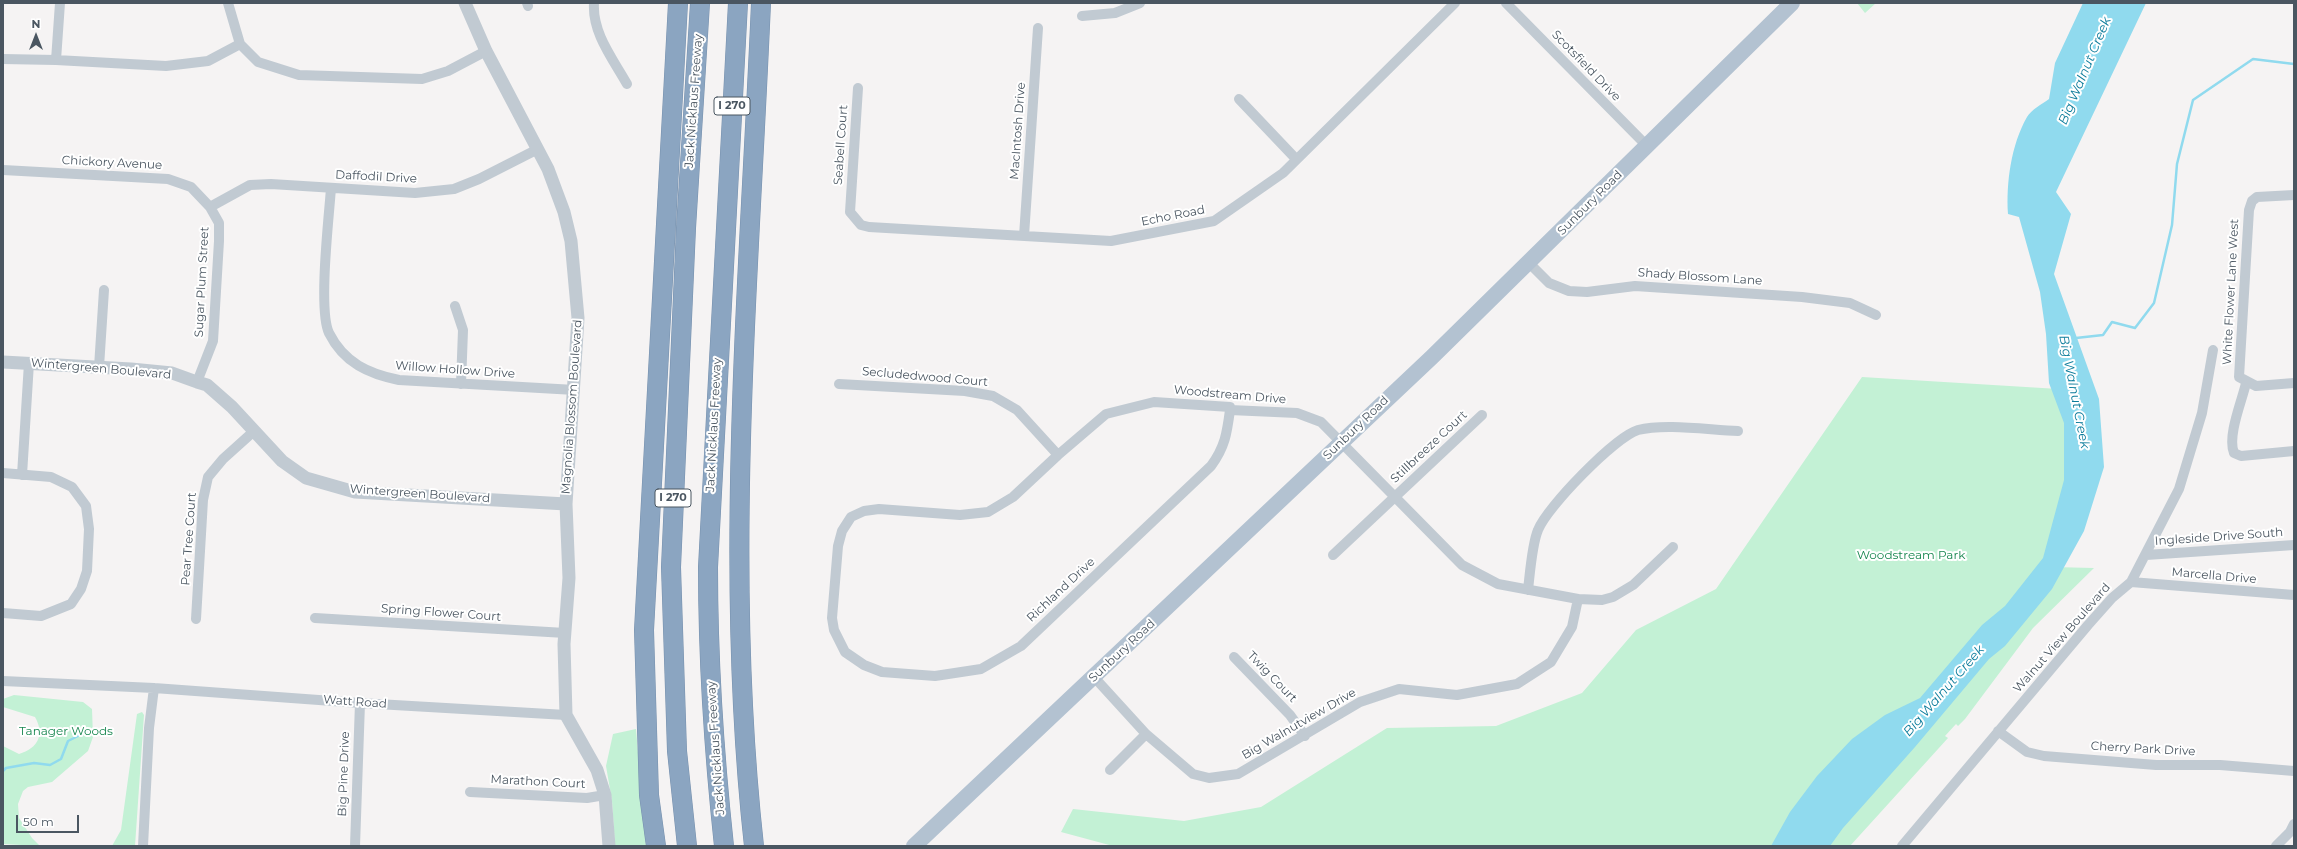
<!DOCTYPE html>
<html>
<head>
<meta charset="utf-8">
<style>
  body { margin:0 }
  #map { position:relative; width:2297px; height:849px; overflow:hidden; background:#f5f3f3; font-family:Montserrat,sans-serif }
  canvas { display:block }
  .frame { position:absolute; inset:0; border:4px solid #4a5661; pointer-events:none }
  .north { position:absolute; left:16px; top:16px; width:40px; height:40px; -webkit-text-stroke:3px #fff; paint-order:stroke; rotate:0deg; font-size:11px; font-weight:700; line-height:16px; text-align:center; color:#4a5661 }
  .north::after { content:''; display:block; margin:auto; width:14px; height:18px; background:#4a5661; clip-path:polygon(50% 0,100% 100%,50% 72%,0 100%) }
  .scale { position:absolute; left:16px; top:815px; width:63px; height:18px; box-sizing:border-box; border:2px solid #4a5661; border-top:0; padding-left:5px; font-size:12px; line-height:14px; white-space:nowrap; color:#4a5661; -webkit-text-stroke:3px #fff; paint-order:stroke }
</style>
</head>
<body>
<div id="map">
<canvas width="2297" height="849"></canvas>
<div class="frame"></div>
<div class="north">N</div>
<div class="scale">50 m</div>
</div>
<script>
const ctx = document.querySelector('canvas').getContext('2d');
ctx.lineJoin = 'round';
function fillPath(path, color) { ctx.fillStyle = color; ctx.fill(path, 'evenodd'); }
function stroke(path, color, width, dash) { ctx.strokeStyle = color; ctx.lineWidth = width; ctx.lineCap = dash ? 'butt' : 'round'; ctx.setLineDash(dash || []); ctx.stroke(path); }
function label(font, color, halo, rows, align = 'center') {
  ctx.font = font + ' Montserrat,sans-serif'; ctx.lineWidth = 4; ctx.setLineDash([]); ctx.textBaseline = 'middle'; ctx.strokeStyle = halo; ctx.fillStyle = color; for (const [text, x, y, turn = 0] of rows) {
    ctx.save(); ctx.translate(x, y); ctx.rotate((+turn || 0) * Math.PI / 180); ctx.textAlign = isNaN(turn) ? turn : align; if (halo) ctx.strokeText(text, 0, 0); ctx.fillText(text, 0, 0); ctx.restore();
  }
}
fillPath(new Path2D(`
  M1857 3H1876L1865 13Z
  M1862 377 2075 390 2087 458 2052 567 2094 568 2033 628 1965 719 1958 726 1956 724 1945 736 1948 738 1850 846H1113L1061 832 1073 809 1184 821 1261 807 1387 728 1496 726 1582 693 1636 630 1716 589Z
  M14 695 83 702 92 709 93 737 88 751 52 782 28 787 23 791 18 804 19 818 32 838 40 846 3 844V746L19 754C38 748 45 735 35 717L3 707V699Z
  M142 712 144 715 135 846H112L121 830 137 714Z
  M636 729 646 846H615L612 801 606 766 613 734Z`), '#c3f1d5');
fillPath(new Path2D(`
  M2083 3H2146L2056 192 2071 214 2054 274 2099 399 2104 467 2084 531 2052 589 2005 646 1989 659 1915 747 1843 828 1830 846H1771L1790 812 1817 776 1852 739 1885 715 1920 698 1982 625 2005 606 2043 558 2064 480V423L2049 383 2046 334 2040 292 2019 217 2008 214C2006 183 2011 145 2027 117 2031 110 2042 104 2049 99L2055 63Z`), '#90daee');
stroke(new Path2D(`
  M2076 338 2103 335 2112 322 2135 328 2154 303 2172 225 2177 164 2193 100 2253 59 2294 64
  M3 771 6 768 34 763 50 765 61 759 68 741 88 731`), '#90daee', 2.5);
const motorway = new Path2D(`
  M656 846 649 795 644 630 678 3
  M687 846 677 751 671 567 686 228 700 3
  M724 846C714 753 708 661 708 567L738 3
  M754 846C723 566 749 283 761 3`);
stroke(motorway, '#7690ad', 20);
stroke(new Path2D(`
  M228 3 240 44 258 62 299 75 422 79 448 71 486 51
  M527 3 528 6
  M594 3C592 33 613 59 627 84
  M1506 3 1647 146
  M1082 16 1115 13 1140 3
  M3 59 56 60 166 66 208 61 240 44
  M56 60 60 3
  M858 88 850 212 861 225 869 227 1111 241 1214 221 1283 173 1455 3
  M1239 99 1296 159
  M3 170 168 179 191 187 210 207 219 223V241L213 341 197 382
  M331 188C329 217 318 310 329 333 344 363 369 374 399 380L575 390
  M2294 195 2257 197 2252 201 2249 210 2239 377 2256 386 2294 383
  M210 207 250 185 271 184 415 193 454 189 479 179 538 149
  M1024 236 1038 28
  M1529 263 1549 283 1569 291 1587 292 1635 286 1802 297 1850 303 1876 315
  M455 306 463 330 461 384
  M99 367 104 290
  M2246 383C2242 401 2227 436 2234 453L2241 456 2294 451
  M839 384 965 391 993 396 1017 410 1058 455
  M1230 410C1227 433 1225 447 1211 466L1021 646 981 669 935 676 882 672 864 665 845 652 834 630 832 618 838 546 842 531 851 517 864 511 879 509 960 515 988 512 1013 497 1058 455 1106 414 1154 402 1230 407V410L1297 413 1321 422 1462 565 1498 584 1578 599 1602 600 1613 597 1633 585 1673 547
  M3 473 51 477 72 487 86 506 89 529 87 571 81 589 71 604 41 616 3 613
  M22 475 29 363
  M1333 555 1482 415
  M2146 555 2294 545
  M2131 582 2294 595
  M1528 590C1530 573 1532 544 1538 530 1547 507 1615 437 1638 430 1665 423 1709 430 1738 431
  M315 618 565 633
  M196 619 203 500 208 477 223 459 253 432
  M1234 657 1290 715 1305 736
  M1094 677 1146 734 1193 774 1209 778 1238 774 1360 702 1399 689 1457 695 1517 684 1551 662 1572 627 1578 599
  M3 681 154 688 360 703 566 715
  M1998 731 2027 752 2044 756 2156 765H2220L2294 771
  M1110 770 1146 734
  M470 792 587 798 605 795
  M143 846 149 728 154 688
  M355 846 360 703
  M1902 846 2088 625 2112 598 2131 582 2179 489 2202 413 2213 350
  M2276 846 2290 832 2294 824`), '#c1cad2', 10);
stroke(new Path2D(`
  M465 3 486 51 548 169 564 212 571 241 578 318 566 504 569 578 564 644 566 715 597 770 605 795 609 846
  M3 362 131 369 172 373 197 382 207 385 232 407 282 461 306 478 355 492 566 504`), '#c1cad2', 13);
stroke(new Path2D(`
  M914 846 1432 357 1792 3`), '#b3c2d1', 16);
stroke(motorway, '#8ba5c1', 19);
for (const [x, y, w] of [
  [732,106,36],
  [673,498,36]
]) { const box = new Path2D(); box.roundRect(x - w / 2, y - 9, w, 18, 3); ctx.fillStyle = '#fff'; ctx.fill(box); stroke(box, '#4a5661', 1); }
label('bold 11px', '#4a5661', null, [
  ["I 270",732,106],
  ["I 270",673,498]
]);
label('12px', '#4a5661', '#fff', [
  ["Scotsfield Drive",1586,66,46],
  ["Jack Nicklaus Freeway",694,101,-86],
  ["MacIntosh Drive",1018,131,-86],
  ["Seabell Court",841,145,-86],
  ["Chickory Avenue",112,163,3],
  ["Daffodil Drive",376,177,3],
  ["Sunbury Road",1590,203,-45],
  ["Echo Road",1173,216,-11],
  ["Shady Blossom Lane",1700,277,4],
  ["Sugar Plum Street",202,282,-87],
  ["White Flower Lane West",2231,292,-87],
  ["Wintergreen Boulevard",101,369,5],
  ["Willow Hollow Drive",455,370,4],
  ["Secludedwood Court",925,377,5],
  ["Woodstream Drive",1230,395,5],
  ["Magnolia Blossom Boulevard",572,407,-86],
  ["Jack Nicklaus Freeway",714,425,-87],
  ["Sunbury Road",1356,428,-44],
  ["Stillbreeze Court",1429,447,-43],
  ["Wintergreen Boulevard",420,494,4],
  ["Ingleside Drive South",2219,537,-4],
  ["Pear Tree Court",189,539,-86],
  ["Marcella Drive",2214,576,5],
  ["Richland Drive",1061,590,-43],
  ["Spring Flower Court",441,613,4],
  ["Walnut View Boulevard",2062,638,-49],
  ["Sunbury Road",1122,651,-43],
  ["Twig Court",1272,677,46],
  ["Watt Road",355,702,4],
  ["Big Walnutview Drive",1299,724,-30],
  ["Jack Nicklaus Freeway",716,748,-94],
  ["Cherry Park Drive",2143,749,3],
  ["Big Pine Drive",344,774,-88],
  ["Marathon Court",538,782,3]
]);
label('12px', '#17864f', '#fff', [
  ["Woodstream Park",1911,555],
  ["Tanager Woods",66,731]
]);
label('italic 13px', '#0c7c9b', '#fff', [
  ["Big Walnut Creek",2085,71,-67],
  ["Big Walnut Creek",2074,392,79],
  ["Big Walnut Creek",1944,691,-49]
]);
</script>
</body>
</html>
